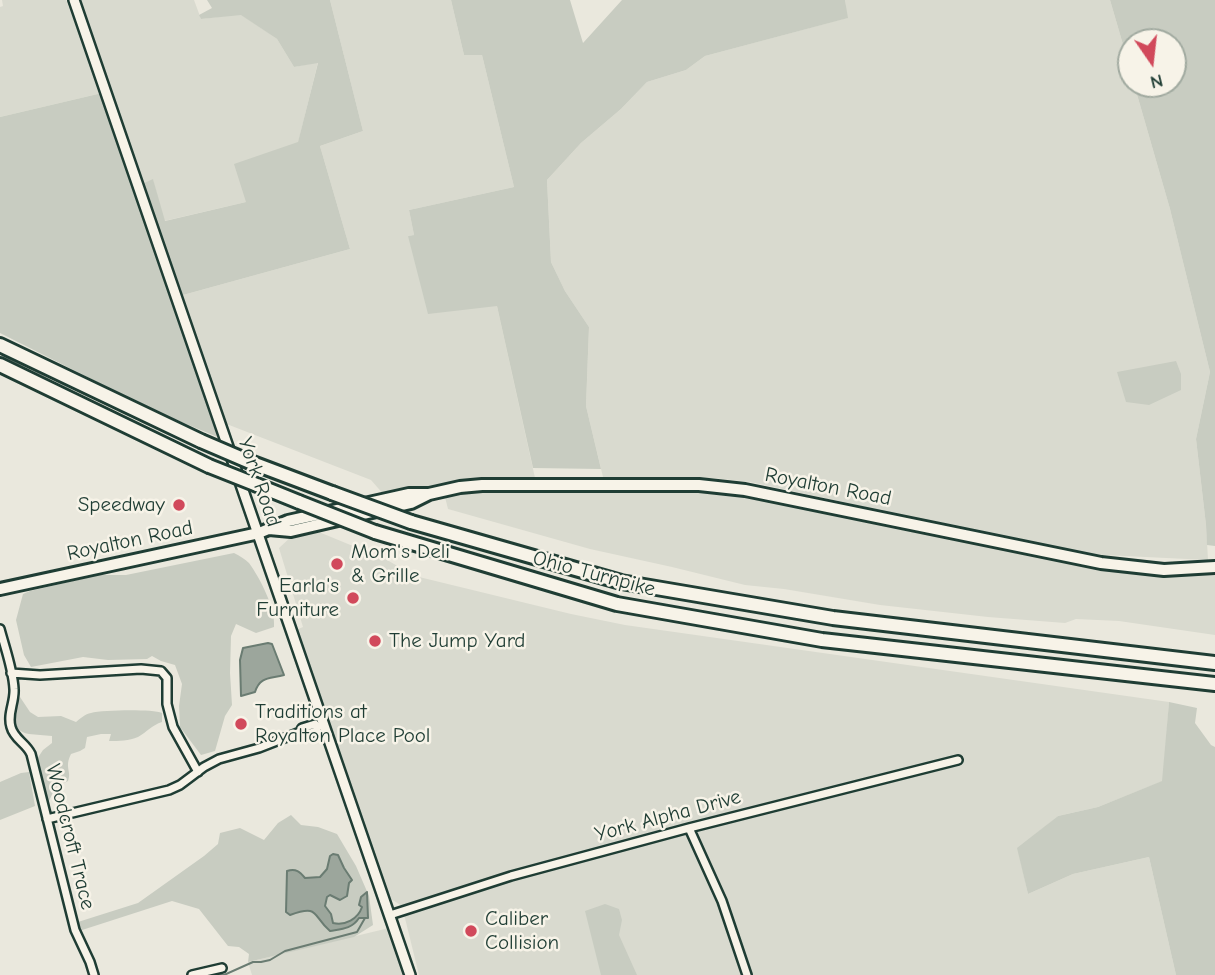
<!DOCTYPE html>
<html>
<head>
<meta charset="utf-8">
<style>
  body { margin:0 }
  #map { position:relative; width:1215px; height:975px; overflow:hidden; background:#eae8dd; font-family:"Comic Neue",sans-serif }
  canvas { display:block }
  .north { position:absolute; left:1117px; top:28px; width:70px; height:70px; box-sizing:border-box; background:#f7f3e8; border:2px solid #a1aaa0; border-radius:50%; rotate:166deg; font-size:19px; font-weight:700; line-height:28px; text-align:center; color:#1f3d34 }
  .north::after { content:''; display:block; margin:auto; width:24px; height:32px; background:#d1495b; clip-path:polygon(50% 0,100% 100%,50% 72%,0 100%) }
</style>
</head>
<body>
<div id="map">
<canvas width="1215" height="975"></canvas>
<div class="north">N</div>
</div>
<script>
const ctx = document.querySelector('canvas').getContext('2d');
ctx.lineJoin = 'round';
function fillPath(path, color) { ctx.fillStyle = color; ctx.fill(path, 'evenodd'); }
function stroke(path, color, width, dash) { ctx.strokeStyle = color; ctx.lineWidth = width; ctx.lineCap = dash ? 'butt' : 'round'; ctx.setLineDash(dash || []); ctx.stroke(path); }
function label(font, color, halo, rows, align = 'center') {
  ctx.font = font + ' "Comic Neue",sans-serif'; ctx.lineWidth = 5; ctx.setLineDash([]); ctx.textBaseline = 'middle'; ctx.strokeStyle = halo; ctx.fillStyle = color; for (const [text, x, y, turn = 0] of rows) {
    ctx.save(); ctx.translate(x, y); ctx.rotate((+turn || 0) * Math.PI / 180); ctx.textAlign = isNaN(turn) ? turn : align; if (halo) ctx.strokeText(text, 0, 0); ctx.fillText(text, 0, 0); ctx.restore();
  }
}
fillPath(new Path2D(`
  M2 0H66L102 93 0 117V7L3 6Z
  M78 0H194L201 19 241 14 277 39 294 67 318 62 298 143 246 202 164 221 153 180 142 184Z
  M330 0H451L464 55H482L514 187 409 210 414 235 408 236 497 306 535 478H485L442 483 385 496 371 480 224 423 183 295 350 249 320 146 363 131Z
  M845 0H1110L1131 72V84H1134L1170 209 1210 372 1196 439 1206 525 1208 560 1083 554 750 482 713 478 603 477 586 406 589 327 565 291 551 262 547 180 581 143 621 109 647 82 686 70 705 56 847 18Z
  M697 489 732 490 1083 564 1215 570V635L1119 621 1076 619 1065 623 988 617 880 605 784 589 745 585 672 567 590 549 448 509 445 497 476 491Z
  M314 530 387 560 415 576 571 614 625 625 1169 702 1163 781 1098 807 1058 816 1018 849 1028 894 1073 874 1149 857 1176 975H419L402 906 391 899 380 876 296 630 303 627 279 548 293 535Z
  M389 928 405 975H252L248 962Z`), '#d9dacf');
fillPath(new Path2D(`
  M207 0H330L363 131 320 146 350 249 183 295 142 184 153 179 165 221 246 202 234 164 298 142 318 63 294 67 277 39 241 15 201 19 199 15 212 8Z
  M451 0H570L583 43 622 0H845L848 18 705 56 686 70 647 82 621 109 581 143 547 180 551 262 565 291 589 327 586 406 601 469 533 468 497 306 428 314 408 236 414 235 409 210 514 187 482 55H464Z
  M1110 0H1215V546L1207 545 1206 525 1196 439 1210 372 1170 209 1134 84H1173V42H1131V72Z
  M102 93 144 219 202 383 220 438 155 411 0 333V117Z
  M1176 361 1181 374V390L1149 405 1126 402 1117 372Z
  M234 553C240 556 245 559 249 563 260 578 276 609 274 627L256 633 236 624 231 636 230 673 232 705 225 716 215 751 201 755 180 727 179 706 182 684 175 665 161 661 152 656 147 659 108 660 83 657 31 667 24 655 16 620 23 594 30 591 99 575H126Z
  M20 697 30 712 38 717 61 716 76 722C81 718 85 714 91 713 103 710 152 709 162 713V722C152 725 147 732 138 737 129 741 119 741 109 741L111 734H101L87 737 85 748 80 751 71 754C64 768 72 771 68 781L55 788 48 803 37 759 43 750 52 743V736C44 735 36 735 29 734 9 731 14 710 20 697Z
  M1169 702 1197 708 1195 723 1211 745 1215 747V975H1176L1149 857 1073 874 1028 894 1017 848 1058 816 1098 807 1162 781Z
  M29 772 35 806 0 820V782L21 773Z
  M291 815 301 825 318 827 337 834 356 866 369 896 373 925 354 937 248 962 249 954 239 947 228 946 199 909 172 901 79 931 78 922 138 903 204 856 218 844 220 833 240 828 264 840 278 823Z
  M605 904 619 909 622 920 619 935 637 975H601L585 911Z`), '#c8ccc1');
const water = new Path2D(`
  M268 643 272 644 284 675C270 679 260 676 255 692L241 696 240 660 243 648Z
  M333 854 338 855 344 868 352 880 349 883 347 896 340 900 330 895 327 897 325 906 331 914 333 923C345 926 358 919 362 907L359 905 361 897 367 892 368 918H359C352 929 341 929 330 931 312 916 320 904 290 915L286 912 287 871C296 868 300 872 305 878L320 877 327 869 330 856Z`);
fillPath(water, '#9ca69c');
stroke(water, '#6a7c72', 2);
stroke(new Path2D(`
  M209 975H224L253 962H261L270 960 285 951 357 932 365 918`), '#6a7c72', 2);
const minor = new Path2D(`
  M0 629C5 648 13 669 14 689 15 702 7 714 11 727 14 739 26 743 31 754L75 930 90 962 94 975
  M11 673 40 675 141 669 161 671 167 678V704L173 727 198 772
  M47 819 169 790 180 785 204 767 219 759 259 748 300 732 302 728 315 724 318 727 316 731 304 735 300 732
  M689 828 722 901 747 975
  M390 915 511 876 689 828 958 760
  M192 975 222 968`);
const tertiary = new Path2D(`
  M74 0 410 975`);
const primary = new Path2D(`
  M269 529 291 531 411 503 429 494 460 487 482 485H699L745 490 1101 563 1164 570 1215 567
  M0 589 259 533 288 521 409 494H427`);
const motorway = new Path2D(`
  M0 345 201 441
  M0 365 209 466
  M250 462 332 493
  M257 485 299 502
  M411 522 621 582 833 618 1215 663
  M375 532 617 604 822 640 1215 684`);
stroke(minor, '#1f3d34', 12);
stroke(tertiary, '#1f3d34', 14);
stroke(primary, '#1f3d34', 16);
stroke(motorway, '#1f3d34', 18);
stroke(minor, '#f7f3e8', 7);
stroke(tertiary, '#f7f3e8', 9);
stroke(primary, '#f7f3e8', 10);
stroke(motorway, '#f7f3e8', 12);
const motorwayBridge = new Path2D(`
  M201 441 250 462
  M209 466 257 485
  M332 493 411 522
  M299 502 375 532`);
stroke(motorwayBridge, '#1f3d34', 18, []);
stroke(motorwayBridge, '#f7f3e8', 12);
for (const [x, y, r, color] of [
  [179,505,7,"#d1495b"],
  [337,564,7,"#d1495b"],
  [353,598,7,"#d1495b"],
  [375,641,7,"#d1495b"],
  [241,724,7,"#d1495b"],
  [471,931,7,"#d1495b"]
]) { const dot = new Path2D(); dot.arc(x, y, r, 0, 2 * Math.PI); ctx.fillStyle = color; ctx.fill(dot); stroke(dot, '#f7f3e8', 2.5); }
label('21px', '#1f3d34', '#f7f3e8', [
  ["York Road",259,482,71],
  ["Royalton Road",828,487,11],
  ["Royalton Road",130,541,-12],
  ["Ohio Turnpike",594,574,15],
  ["York Alpha Drive",668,816,-15],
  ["Woodcroft Trace",70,837,76]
]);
label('21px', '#1f3d34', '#f7f3e8', [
  ["Speedway",165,505,"right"],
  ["Mom's Deli",351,552],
  ["& Grille",351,576],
  ["Earla's",339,586,"right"],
  ["Furniture",339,610,"right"],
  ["The Jump Yard",389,641],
  ["Traditions at",255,712],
  ["Royalton Place Pool",255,736],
  ["Caliber",485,919],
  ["Collision",485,943]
], 'left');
</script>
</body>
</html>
